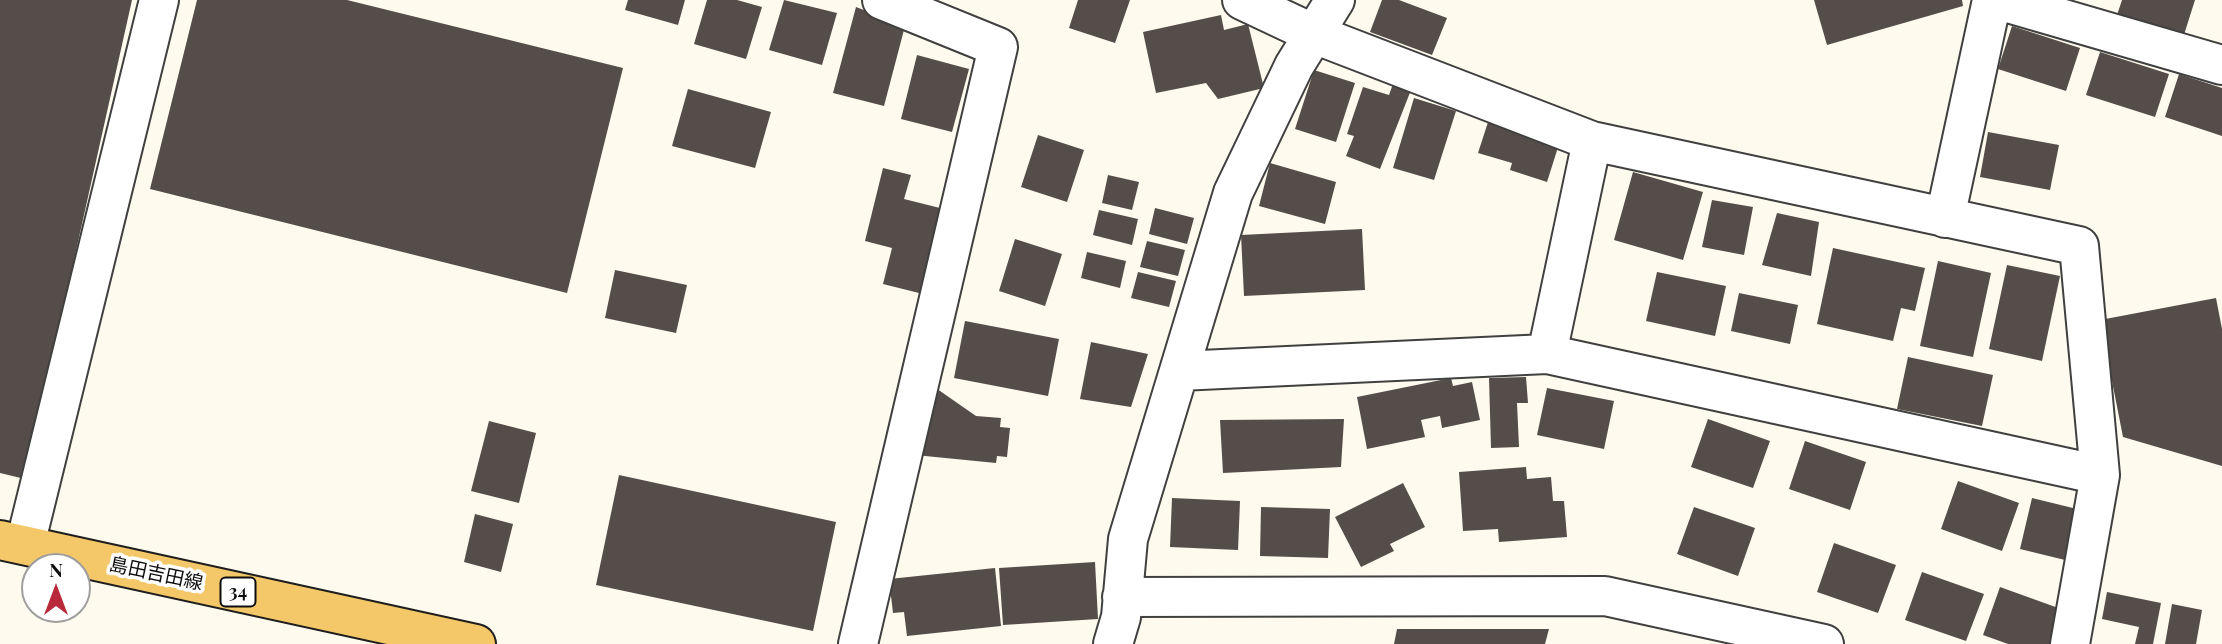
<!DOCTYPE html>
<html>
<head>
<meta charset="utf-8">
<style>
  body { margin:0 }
  #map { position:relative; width:2222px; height:644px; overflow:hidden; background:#fefaed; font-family:"Playfair Display",serif }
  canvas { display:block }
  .north { position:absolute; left:21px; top:553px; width:70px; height:70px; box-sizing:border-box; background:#fff; border:2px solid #9e9e9e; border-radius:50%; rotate:0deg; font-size:19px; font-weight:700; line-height:28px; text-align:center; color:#0d0d0d }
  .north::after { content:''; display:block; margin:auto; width:24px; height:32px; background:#b82a3a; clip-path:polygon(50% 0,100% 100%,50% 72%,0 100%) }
</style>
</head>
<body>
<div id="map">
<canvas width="2222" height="644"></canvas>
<div class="north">N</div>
</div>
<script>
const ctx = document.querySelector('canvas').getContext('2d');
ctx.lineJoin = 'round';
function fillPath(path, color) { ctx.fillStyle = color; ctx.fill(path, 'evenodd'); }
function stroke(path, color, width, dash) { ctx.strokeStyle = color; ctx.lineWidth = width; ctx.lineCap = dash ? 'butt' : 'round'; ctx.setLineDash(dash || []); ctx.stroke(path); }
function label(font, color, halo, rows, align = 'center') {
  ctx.font = font + ' "Playfair Display","Noto Sans JP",serif'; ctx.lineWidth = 7; ctx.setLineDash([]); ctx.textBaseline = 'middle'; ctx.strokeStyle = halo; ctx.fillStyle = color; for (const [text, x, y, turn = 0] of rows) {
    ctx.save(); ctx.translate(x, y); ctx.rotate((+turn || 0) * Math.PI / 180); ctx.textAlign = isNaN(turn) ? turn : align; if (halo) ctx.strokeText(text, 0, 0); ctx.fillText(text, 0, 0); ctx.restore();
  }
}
fillPath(new Path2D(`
  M0 0H132L25 479 0 473Z
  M197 0H347L623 68 567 293 150 189Z
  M628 0H685L678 25 625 10Z
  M707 0H737L762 7 746 59 694 44Z
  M784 0 837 13 822 65 769 50Z
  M1078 0H1130L1115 43 1069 28Z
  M1382 0H1399L1447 18 1432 55 1370 32Z
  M1814 0H1962L1963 6 1827 45Z
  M2122 0H2195L2182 41 2115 21Z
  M856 7 905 26 884 106 833 93Z
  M1221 15 1224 30 1248 24 1264 88 1218 99 1206 83 1156 93 1143 32Z
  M2012 26 2080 48 2066 91 1998 69Z
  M2100 52 2169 74 2155 117 2086 95Z
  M917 55 969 69 952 132 901 119Z
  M1314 70 1355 83 1336 142 1295 129Z
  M2179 74 2222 88V136L2165 117Z
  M1394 81 1411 90 1380 169 1346 156 1354 136 1347 134 1363 87 1389 95Z
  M688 89 771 112 755 168 672 146Z
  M1414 98 1456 111 1434 180 1393 168Z
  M1489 119 1560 141 1547 182 1510 170 1512 163 1478 153Z
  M1988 132 2059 145 2050 190 1980 177Z
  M1038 135 1084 150 1067 202 1021 187Z
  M1270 163 1336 182 1325 224 1259 206Z
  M883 168 911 175 904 199 948 210 927 295 883 284 892 248 865 241Z
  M1633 172 1703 192 1683 260 1614 240Z
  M1108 175 1139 182 1132 210 1102 203Z
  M1712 200 1753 207 1744 255 1702 247Z
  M1155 208 1194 218 1187 244 1149 234Z
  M1099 210 1138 219 1132 245 1093 235Z
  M1777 213 1819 222 1811 276 1762 265Z
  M1362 229 1365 290 1244 296 1241 235Z
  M1015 239 1062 254 1045 306 999 291Z
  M1147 241 1185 250 1178 276 1140 267Z
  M1833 248 1925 268 1915 311 1901 308 1893 341 1817 324Z
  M1087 252 1126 261 1120 288 1081 278Z
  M1938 261 1991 273 1973 357 1920 346Z
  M2007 265 2060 276 2042 361 1989 349Z
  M615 270 687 285 676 333 605 318Z
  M1138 272 1176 281 1169 307 1131 298Z
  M1657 272 1726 286 1715 336 1646 321Z
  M1739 293 1798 305 1790 344 1731 331Z
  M2216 298 2222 329V466L2123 437 2100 320Z
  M965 321 1059 339 1048 396 954 378Z
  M1091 342 1148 354 1131 407 1080 399Z
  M1908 357 1993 375 1982 426 1897 409Z
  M1526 377 1528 403H1517L1519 447 1491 448 1489 378Z
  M1451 378 1453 386 1472 382 1480 420 1442 428 1440 416 1421 420 1425 437 1367 449 1357 397Z
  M930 384 976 416 1001 418 1000 427 1010 428 1007 457 997 456 996 463 915 455Z
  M1547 388 1614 401 1604 449 1537 435Z
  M1344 419 1341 467 1223 473 1220 420Z
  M1708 419 1770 441 1753 488 1691 467Z
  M489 421 536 433 519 503 471 491Z
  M1805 441 1866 462 1850 510 1789 489Z
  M1526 467 1527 479 1551 477 1553 501H1564L1567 537 1499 542 1498 529 1463 531 1459 472Z
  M619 475 836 522 813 631 596 585Z
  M1958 481 2019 503 2002 551 1941 529Z
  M1403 483 1425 527 1390 544 1394 551 1361 567 1335 517Z
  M1172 498 1240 501 1238 550 1170 547Z
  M2032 498 2077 509 2065 560 2020 549Z
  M1261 507 1330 509 1328 558 1260 556Z
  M1694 507 1755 528 1738 576 1677 554Z
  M475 514 513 524 501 572 464 562Z
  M1834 543 1896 565 1878 613 1817 592Z
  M1095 562 1098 619 1003 625 999 568Z
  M995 568 1001 626 907 636 904 612 893 613 889 579Z
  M1922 572 1984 594 1966 641 1905 620Z
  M2000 587 2061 609 2049 644H2008L1983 635Z
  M2107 592 2161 603 2153 644H2135L2139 627 2102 619Z
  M2172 604 2202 610 2196 644H2165Z
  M1397 629H1549L1545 644H1394Z`), '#554d4a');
const minor = new Path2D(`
  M1242 0 1314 34 1592 141 2079 246 2100 475 2070 644
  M1998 0 2222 65
  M1945 218 1992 0
  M1547 354 1592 141
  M1179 371 1547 354 2100 475
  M25 545 159 0
  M1122 597 1605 596 1824 644
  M858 644 998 47 882 0
  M1113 644 1121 617 1128 539 1233 193 1294 66 1335 0`);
const major = new Path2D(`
  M0 540 476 644`);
stroke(minor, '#404040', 42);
stroke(major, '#1e1e1e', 42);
stroke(minor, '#fff', 38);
stroke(major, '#f4c868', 38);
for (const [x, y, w] of [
  [238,592,35]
]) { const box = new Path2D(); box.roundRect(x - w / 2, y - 14.5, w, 29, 5); ctx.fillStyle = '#fff'; ctx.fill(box); stroke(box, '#0d0d0d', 2); }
label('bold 18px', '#0d0d0d', null, [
  ["34",238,592]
]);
label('19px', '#0d0d0d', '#fff', [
  ["島田吉田線",156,574,12]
]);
</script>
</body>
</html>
